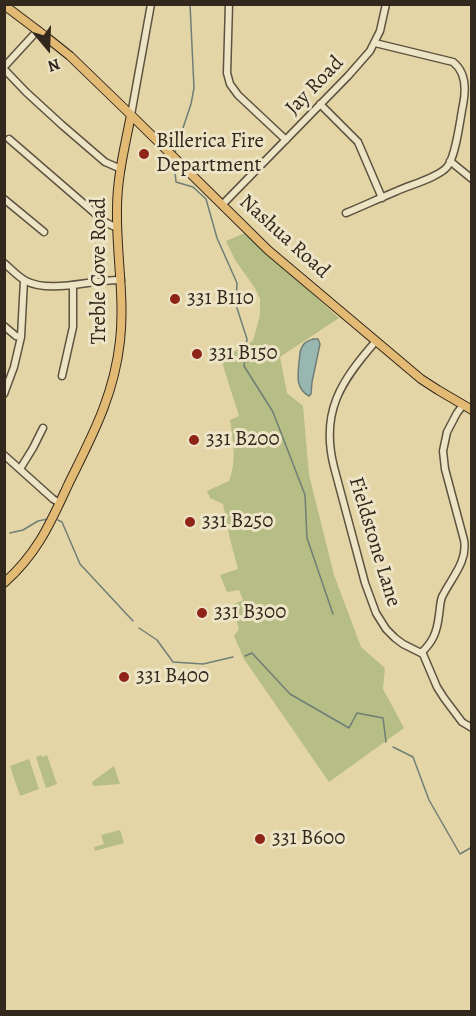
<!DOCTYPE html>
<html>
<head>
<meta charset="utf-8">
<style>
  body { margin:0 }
  #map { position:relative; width:476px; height:1016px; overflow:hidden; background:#e4d5a7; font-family:Alegreya,serif }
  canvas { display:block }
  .frame { position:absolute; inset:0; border:6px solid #32281e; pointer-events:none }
  .north { position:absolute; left:18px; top:18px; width:60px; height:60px; -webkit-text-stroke:4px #ede4c6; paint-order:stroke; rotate:161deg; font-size:16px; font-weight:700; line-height:24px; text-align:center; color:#32281e }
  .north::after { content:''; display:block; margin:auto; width:21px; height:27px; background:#32281e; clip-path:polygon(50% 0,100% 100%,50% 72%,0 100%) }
</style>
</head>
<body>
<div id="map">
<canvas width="476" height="1016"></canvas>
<div class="frame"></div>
<div class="north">N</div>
</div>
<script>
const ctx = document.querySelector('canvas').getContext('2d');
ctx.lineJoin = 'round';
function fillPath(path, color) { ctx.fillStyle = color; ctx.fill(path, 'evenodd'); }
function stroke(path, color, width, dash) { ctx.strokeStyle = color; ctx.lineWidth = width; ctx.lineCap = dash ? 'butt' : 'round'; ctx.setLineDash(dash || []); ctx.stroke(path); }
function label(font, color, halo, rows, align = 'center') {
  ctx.font = font + ' Alegreya,serif'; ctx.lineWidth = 6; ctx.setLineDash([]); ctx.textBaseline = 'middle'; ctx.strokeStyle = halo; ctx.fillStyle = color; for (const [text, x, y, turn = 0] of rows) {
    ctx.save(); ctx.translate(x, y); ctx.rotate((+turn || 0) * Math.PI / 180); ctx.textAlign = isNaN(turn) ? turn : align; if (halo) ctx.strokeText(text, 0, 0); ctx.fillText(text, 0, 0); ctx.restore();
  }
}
fillPath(new Path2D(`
  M245 233 339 318 280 357 287 393 303 406 309 475 334 575 361 647 385 668 383 689 404 728 329 782 244 659 234 636 239 629 232 605 243 600 239 590 227 592 220 575 238 569 230 539 223 504 210 498 207 491 229 481C237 461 233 441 230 420L239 416 221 359 253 341 260 315V299L255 288 235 260 226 241Z
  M41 755 42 757 47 755 57 784 46 788 36 757Z
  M29 759 39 789 20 796 10 766Z
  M114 766 120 784 93 786 92 782Z
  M120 830 124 843 95 851 94 847 104 844 101 835Z`), '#b6bd85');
const water = new Path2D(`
  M313 339H318L320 344 312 382 311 394 309 396C295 388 298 375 299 362 300 357 299 352 302 347 304 342 308 341 313 339Z`);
fillPath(water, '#98b7b1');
stroke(water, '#6f7e76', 1.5);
stroke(new Path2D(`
  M175 152 191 104 194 88 190 4
  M174 163 176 182 193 187 206 199 217 238 237 283 236 305 247 339 244 366 273 412 305 495 307 538 333 614
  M58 520 62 522 80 564 133 621
  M10 533 23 530 38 521 48 519
  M139 628 157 640 173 662 203 664 233 657
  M245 656 252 653 290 694 349 728 357 713 383 718 386 742
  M393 747 413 757 429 800 460 854 472 847`), '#6f7e76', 1.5);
const minor = new Path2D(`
  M229 4 227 73 230 84 238 95 286 140
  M4 67 38 30
  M4 69 26 92 62 125 105 162 121 169
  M320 104 358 142 382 198
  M131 115 151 4
  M9 139 105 222 117 228
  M450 161 472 179
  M4 199 44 232
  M222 205 348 76 370 51 380 31 386 4
  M346 213C363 206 380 198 397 191 410 185 439 177 447 167 456 157 460 119 463 105 466 90 466 72 453 62L375 43
  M4 263C11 269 18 277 26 281 51 294 93 279 121 280
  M4 326 16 336 21 337
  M376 341C341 381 320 412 334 467L365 583 376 613 386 629 395 638 403 644 423 654 437 687 444 698 462 722 472 728
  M62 376 73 327V285
  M4 394 14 367 21 337 24 280
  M4 455 53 499 60 503
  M20 469 33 448 43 428
  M421 653C433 642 437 632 439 615 440 609 440 602 442 597 451 578 468 562 464 540L445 469 443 451 447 432 457 413 463 405`);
const major = new Path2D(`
  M4 5 45 36 70 56 131 115 268 250 421 379 438 390 472 410
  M4 583C37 554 50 524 68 485 92 436 114 396 120 341 125 297 116 253 117 209 117 177 125 146 131 115`);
stroke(minor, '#5e5340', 9);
stroke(major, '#32281e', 10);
stroke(minor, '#ede4c6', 6);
stroke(major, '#e2ba74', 8);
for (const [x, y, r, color] of [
  [144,154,6,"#8f2418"],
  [175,299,6,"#8f2418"],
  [197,354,6,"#8f2418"],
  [194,440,6,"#8f2418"],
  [190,522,6,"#8f2418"],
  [202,613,6,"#8f2418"],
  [124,677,6,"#8f2418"],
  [260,839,6,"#8f2418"]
]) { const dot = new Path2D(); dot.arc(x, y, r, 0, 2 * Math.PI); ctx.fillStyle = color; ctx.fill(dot); stroke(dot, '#ede4c6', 2); }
label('21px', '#32281e', '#ede4c6', [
  ["Jay Road",315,86,-46],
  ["Nashua Road",284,237,42],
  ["Treble Cove Road",100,271,-90],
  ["Fieldstone Lane",374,542,73]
]);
label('21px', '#32281e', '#ede4c6', [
  ["Billerica Fire",156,142],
  ["Department",156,166],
  ["331 B110",187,299],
  ["331 B150",209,354],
  ["331 B200",206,440],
  ["331 B250",202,522],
  ["331 B300",214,613],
  ["331 B400",136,677],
  ["331 B600",272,839]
], 'left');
</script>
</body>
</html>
